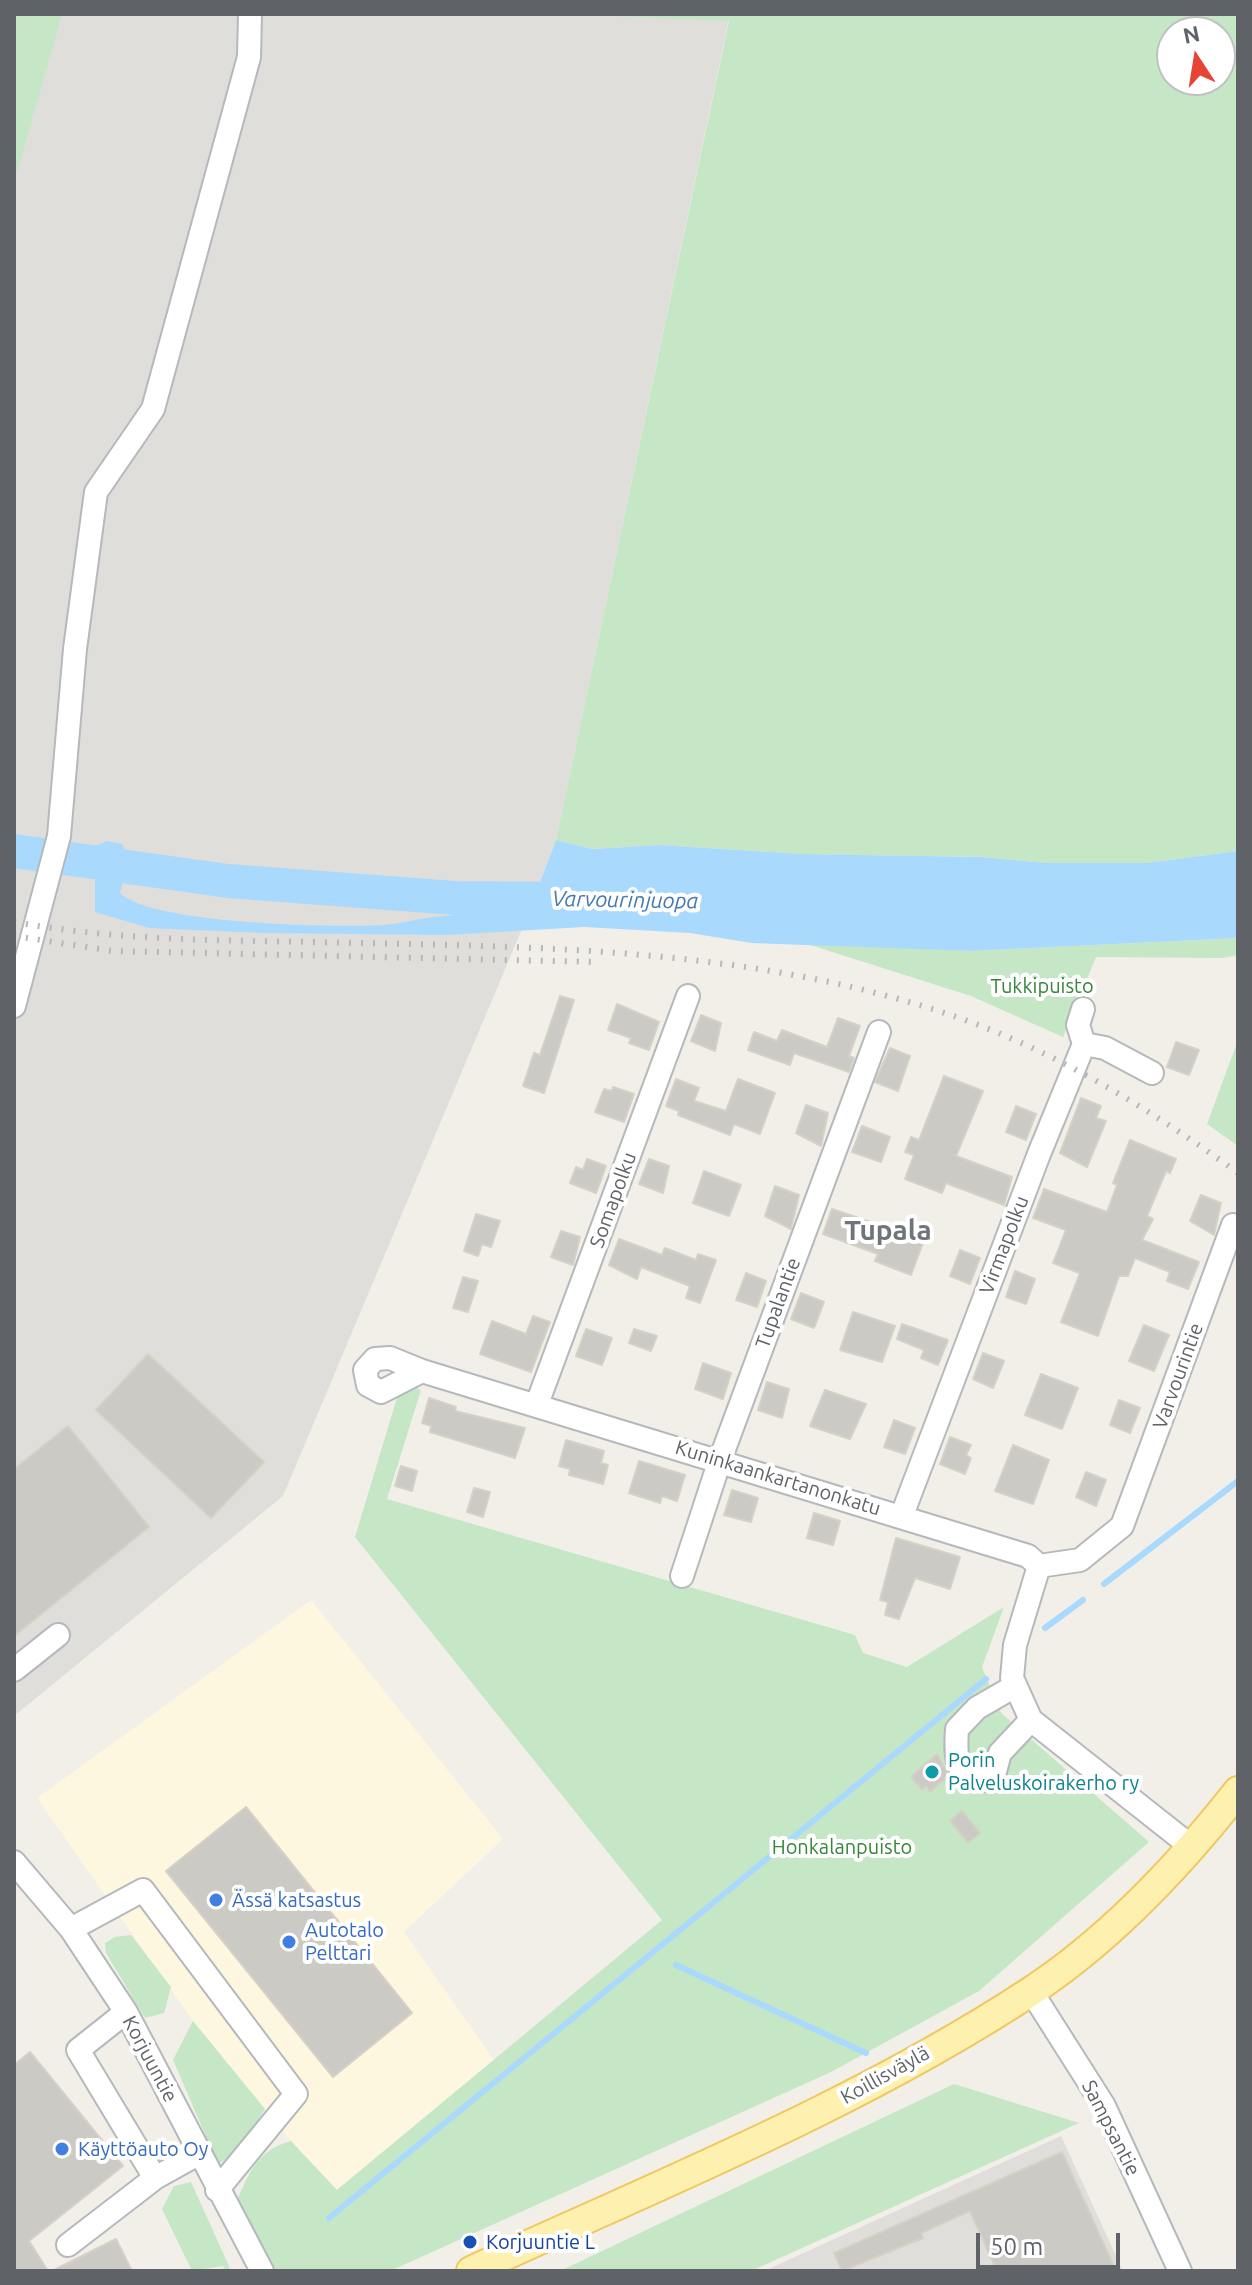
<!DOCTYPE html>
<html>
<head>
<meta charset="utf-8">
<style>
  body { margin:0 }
  #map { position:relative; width:1252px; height:2285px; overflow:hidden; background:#f1efe8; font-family:Ubuntu,sans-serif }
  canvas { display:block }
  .frame { position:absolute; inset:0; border:16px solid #5f6367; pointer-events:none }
  .north { position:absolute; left:1156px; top:16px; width:80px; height:80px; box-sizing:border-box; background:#fff; border:2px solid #bfc1c2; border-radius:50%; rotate:348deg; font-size:22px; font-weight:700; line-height:32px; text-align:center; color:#5f6367 }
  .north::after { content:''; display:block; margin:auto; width:28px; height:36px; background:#e84436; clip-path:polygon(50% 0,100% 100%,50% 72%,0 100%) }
  .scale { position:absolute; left:976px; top:2233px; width:144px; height:36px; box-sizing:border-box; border:4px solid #5f6367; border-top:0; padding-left:10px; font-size:24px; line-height:28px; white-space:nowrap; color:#5f6367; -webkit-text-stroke:6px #fff; paint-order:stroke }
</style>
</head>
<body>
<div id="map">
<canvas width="1252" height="2285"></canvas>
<div class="frame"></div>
<div class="north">N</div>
<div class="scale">50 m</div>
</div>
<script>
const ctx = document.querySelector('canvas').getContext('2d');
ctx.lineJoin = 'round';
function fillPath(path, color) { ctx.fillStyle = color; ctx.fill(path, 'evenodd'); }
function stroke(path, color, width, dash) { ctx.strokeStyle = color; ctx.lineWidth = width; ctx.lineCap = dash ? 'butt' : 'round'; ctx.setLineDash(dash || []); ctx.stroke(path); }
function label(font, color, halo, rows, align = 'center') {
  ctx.font = font + ' Ubuntu,sans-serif'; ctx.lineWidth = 8; ctx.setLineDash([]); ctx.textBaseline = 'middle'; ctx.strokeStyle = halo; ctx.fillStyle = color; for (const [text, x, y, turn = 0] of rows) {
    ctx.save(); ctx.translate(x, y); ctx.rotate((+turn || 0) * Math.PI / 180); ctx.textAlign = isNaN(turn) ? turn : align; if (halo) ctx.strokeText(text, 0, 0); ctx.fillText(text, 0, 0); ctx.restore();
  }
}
fillPath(new Path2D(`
  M311 1600 503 1839 404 1932 494 2060 336 2190 291 2141 193 2021 37 1798Z`), '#fef7e0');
fillPath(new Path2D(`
  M14 14H730L556 840 522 929 283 1496 14 1716Z
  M1061 2136 1123 2271H764Z`), '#e0deda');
fillPath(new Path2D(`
  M14 14H62L14 183Z
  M568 14H1238V851L1147 863H1046L982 857 803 854 659 845 592 849 556 840 729 21ZM1172 32H1220V80H1172Z
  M1238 938V955L1222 958 1096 957 1063 1037 971 996 804 943 971 951Z
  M1238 1040V1146L1207 1124Z
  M402 1381 421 1390 387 1499 855 1635 863 1653 907 1667 1004 1607 982 1667 1001 1713 1149 1842 979 1991 831 2072 390 2271H272L234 2208C247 2177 256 2150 291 2141L337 2190 662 1920 355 1537Z
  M131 1935 171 1987 164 2013 145 2018 106 1953 105 1943 115 1937Z
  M193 2021 265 2109 236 2154 218 2164 173 2060Z
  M954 2084 1079 2123 751 2271H560Z
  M191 2182 229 2266 230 2271H225L223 2266 192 2271 162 2209 174 2186Z`), '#c5e7c5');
fillPath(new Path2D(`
  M40 837C60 842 88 854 106 841L122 844 128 857 120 893C150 924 336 928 383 925 400 924 416 919 432 917 464 914 497 913 529 911L556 840 592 849 659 845 803 854 982 857 1046 863H1147L1238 851V938L971 951 752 943 690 933 584 927 447 935 262 933 149 928 95 912V878L14 860V840Z`), '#aad9fe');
stroke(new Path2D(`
  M1104 1584 1238 1481
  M1045 1628 1083 1600
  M676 1965 866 2053
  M329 2218 986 1679`), '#aad9fe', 6);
stroke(new Path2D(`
  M14 851 228 881 455 898 578 899`), '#aad9fe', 34);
const building = new Path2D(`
  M560 996 574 1000 544 1093 523 1086 534 1053 540 1055Z
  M617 1004 659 1022 649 1050 629 1043 631 1038 608 1030Z
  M701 1015 721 1023 715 1051 691 1041Z
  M838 1018 860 1026 849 1056 854 1058 849 1072 794 1053 790 1065 748 1050 754 1032 777 1041 782 1030 827 1047Z
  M1176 1042 1199 1050 1189 1075 1167 1067Z
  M890 1048 910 1056 898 1091 875 1082Z
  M944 1076 983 1091 956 1156 1012 1177 1004 1205 946 1183 942 1193 905 1179 914 1155 905 1152 911 1137 919 1140Z
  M676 1079 699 1088 694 1101 726 1111 738 1079 775 1093 760 1134 734 1124 730 1135 678 1115 679 1111 666 1106Z
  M613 1087 634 1094 624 1122 595 1112 604 1089 612 1091Z
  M1081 1098 1101 1106 1096 1118 1106 1121 1087 1167 1060 1153Z
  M806 1105 828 1113 821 1146 796 1133Z
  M1016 1106 1036 1114 1026 1140 1006 1132Z
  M862 1126 890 1137 881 1162 852 1152Z
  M1130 1140 1176 1159 1170 1173 1166 1171 1147 1216 1153 1219 1142 1240 1199 1262 1188 1289 1167 1281 1170 1272 1135 1258 1128 1276H1119L1098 1336 1061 1322 1080 1273 1053 1263 1066 1230 1033 1218 1044 1189 1107 1212 1117 1185 1113 1183Z
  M587 1159 606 1166 596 1193 570 1183 576 1167 583 1170Z
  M649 1159 669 1166 663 1193 639 1184Z
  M704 1171 741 1185 729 1216 693 1203Z
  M775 1186 799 1195 791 1229 765 1216Z
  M1201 1195 1221 1203 1214 1235 1190 1221Z
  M832 1209 924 1240 911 1275 875 1261 878 1254 823 1234Z
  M476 1214 500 1221 491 1247 482 1244 478 1256 464 1251Z
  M561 1231 580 1237 573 1265 551 1257Z
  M619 1239 662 1255 665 1248 696 1260 698 1254 716 1260 700 1303 686 1298 690 1286 641 1267 637 1279 609 1265Z
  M960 1250 980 1258 970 1284 950 1276Z
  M1015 1271 1035 1279 1026 1304 1006 1297Z
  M746 1273 766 1281 757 1307 736 1300Z
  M463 1277 478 1281 468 1312 453 1308Z
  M801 1293 824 1302 814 1328 791 1319Z
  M853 1312 895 1326 882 1362 840 1350Z
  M533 1316 550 1322 531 1372 480 1354 492 1321 526 1334Z
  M902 1324 948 1340 938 1365 921 1358 924 1350 897 1339Z
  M1144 1325 1169 1335 1154 1371 1129 1361Z
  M586 1329 612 1338 602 1365 576 1356Z
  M634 1329 657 1336 651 1351 629 1343Z
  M983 1353 1004 1361 993 1388 973 1379Z
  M148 1354 264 1462 211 1518 96 1410Z
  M703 1363 731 1373 723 1399 695 1389Z
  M1041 1374 1078 1388 1062 1429 1025 1415Z
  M767 1382 789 1389 782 1418 758 1410Z
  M825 1390 866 1404 850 1439 810 1426Z
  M429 1398 456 1407 455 1411 525 1428 515 1458 430 1432 431 1426 422 1423Z
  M1119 1400 1140 1408 1130 1433 1110 1425Z
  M894 1420 915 1428 905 1454 884 1447Z
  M68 1426 149 1527 14 1636V1469Z
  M950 1437 971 1445 966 1455 971 1458 965 1474 940 1464Z
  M566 1440 604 1451 601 1463 608 1465 603 1484 569 1475 570 1469 559 1466Z
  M1013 1445 1049 1460 1033 1504 995 1491Z
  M639 1461 685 1475 677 1501 662 1496 660 1503 629 1493Z
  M401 1466 417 1471 412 1491 395 1486Z
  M1086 1472 1106 1480 1096 1506 1076 1497Z
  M474 1488 490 1492 483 1517 467 1512Z
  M732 1490 758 1498 751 1522 724 1515Z
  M814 1513 840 1521 833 1545 807 1538Z
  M896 1538 960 1557 950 1589 915 1578 899 1619 885 1615 888 1602 880 1600Z
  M937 1754 949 1776 930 1792 926 1786 922 1790 911 1777Z
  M246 1807 412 2013 333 2077 166 1871Z
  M962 1811 980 1833 968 1843 950 1821Z
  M30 2052 123 2166 29 2241 48 2271H14V2065Z
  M1062 2152 1116 2271H997L970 2211 921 2233 923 2238 842 2271 834 2253Z
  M116 2239 132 2271H52Z`);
fillPath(building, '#cccac4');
stroke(building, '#d5d1c6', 2);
const minor = new Path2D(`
  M14 1006 59 836 75 649 96 492 153 409 249 57 250 14
  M1083 1009 1078 1025 1084 1044
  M422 1371 390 1358 375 1359 365 1370 368 1385 381 1392 422 1371 1028 1556 1039 1566 1080 1560 1122 1526 1233 1225
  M537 1404 688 996
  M902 1515 1039 1154 1084 1044 1105 1048 1152 1073
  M1039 1566 1015 1645 1012 1678 1031 1720 1193 1848
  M682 1576 720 1460 879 1032
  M14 1670 58 1635
  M1015 1686 977 1708 957 1729C955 1757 955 1787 993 1779L1000 1753 1031 1720
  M14 1862 71 1929 126 2012 262 2271
  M71 1929 143 1890 296 2094 217 2190
  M1031 1991 1104 2106 1180 2271
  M126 2012 78 2050 155 2178 200 2153
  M68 2245 155 2178`);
const major = new Path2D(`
  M471 2271C660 2184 856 2106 1030 1992 1111 1939 1179 1866 1238 1791`);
stroke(minor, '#b5b8bc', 26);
stroke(major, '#f0c861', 32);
stroke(minor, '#fff', 22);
stroke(major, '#fef1af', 28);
stroke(new Path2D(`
  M14 922C130 943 247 940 365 943 555 947 746 951 929 1008 1041 1042 1145 1105 1238 1173
  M14 936 113 951 596 962`), '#b6b7b7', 6, [2, 10]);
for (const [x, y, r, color] of [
  [932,1772,8,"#0f9aa8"],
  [216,1900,8,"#3f7fe0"],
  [289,1942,8,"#3f7fe0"],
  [62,2149,8,"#3f7fe0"],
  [470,2242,8,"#1a4fb4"]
]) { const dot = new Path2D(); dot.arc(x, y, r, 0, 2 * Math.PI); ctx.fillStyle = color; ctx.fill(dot); stroke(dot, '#fff', 3); }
label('20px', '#37863b', '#fff', [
  ["Tukkipuisto",1042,986],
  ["Honkalanpuisto",842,1847]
]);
label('20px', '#5f6367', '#fff', [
  ["Somapolku",613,1200,-70],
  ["Virmapolku",1004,1245,-69],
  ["Tupalantie",778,1303,-70],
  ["Varvourintie",1178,1376,-70],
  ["Kuninkaankartanonkatu",778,1478,17],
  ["Korjuuntie",150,2059,62],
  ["Koillisväylä",885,2075,-29],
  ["Sampsantie",1111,2128,63]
]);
label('20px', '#0d838f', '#fff', [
  ["Porin",948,1760],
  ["Palveluskoirakerho ry",948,1783]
], 'left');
label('20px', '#366cbe', '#fff', [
  ["Ässä katsastus",232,1900],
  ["Autotalo",305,1930],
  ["Pelttari",305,1953],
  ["Käyttöauto Oy",78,2149]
], 'left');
label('20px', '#164399', '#fff', [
  ["Korjuuntie L",486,2242]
], 'left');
label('italic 22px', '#4579b1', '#fff', [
  ["Varvourinjuopa",625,900,1]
]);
label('bold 28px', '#707579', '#fff', [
  ["Tupala",888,1231]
]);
</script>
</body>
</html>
